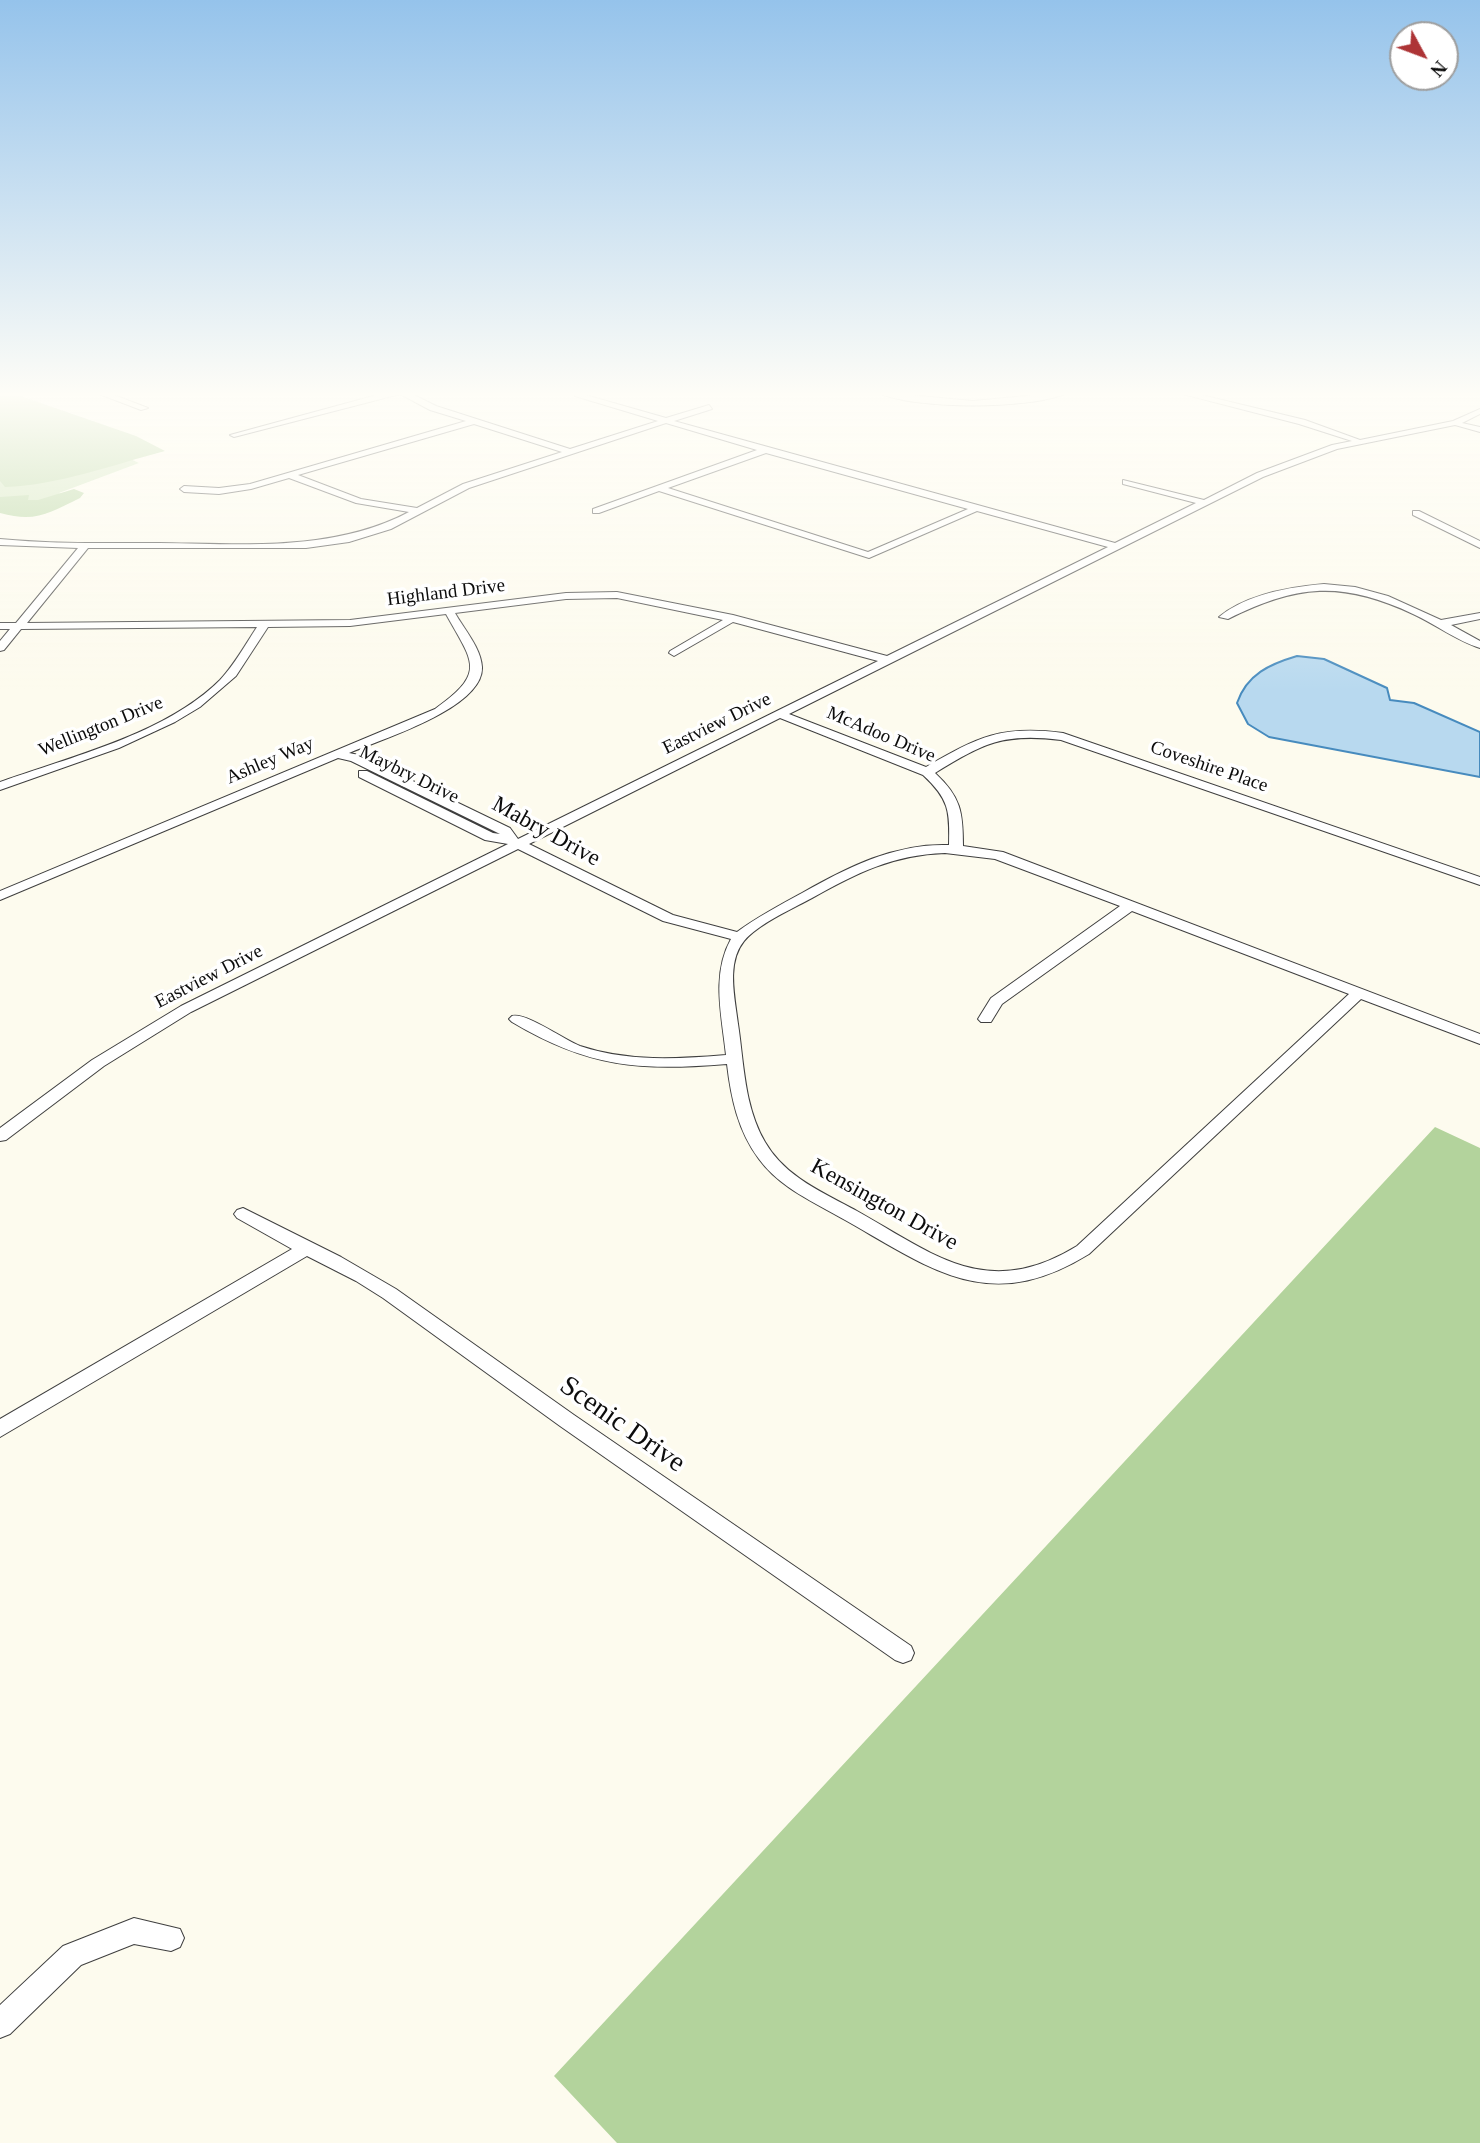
<!DOCTYPE html>
<html>
<head>
<meta charset="utf-8">
<style>
  body { margin:0 }
  #map { position:relative; width:1480px; height:2143px; overflow:hidden; background:#fdfbee; font-family:"Times New Roman",serif }
  canvas { display:block }
  .north { position:absolute; left:1389px; top:21px; width:70px; height:70px; box-sizing:border-box; background:#fff; border:2px solid #9e9e9e; border-radius:50%; rotate:131deg; font-size:19px; font-weight:700; line-height:28px; text-align:center; color:#0c0c0c }
  .north::after { content:''; display:block; margin:auto; width:24px; height:32px; background:#ad3436; clip-path:polygon(50% 0,100% 100%,50% 72%,0 100%) }
</style>
</head>
<body>
<div id="map">
<canvas width="1480" height="2143"></canvas>
<div class="north">N</div>
</div>
<script>
const ctx = document.querySelector('canvas').getContext('2d');
ctx.lineJoin = 'round';
function fillPath(path, color) { ctx.fillStyle = color; ctx.fill(path, 'evenodd'); }
function stroke(path, color, width, dash) { ctx.strokeStyle = color; ctx.lineWidth = width; ctx.lineCap = dash ? 'butt' : 'round'; ctx.setLineDash(dash || []); ctx.stroke(path); }
function label(font, color, halo, rows, align = 'center') {
  ctx.font = font + ' "Times New Roman",serif'; ctx.lineWidth = 7; ctx.setLineDash([]); ctx.textBaseline = 'middle'; ctx.strokeStyle = halo; ctx.fillStyle = color; for (const [text, x, y, turn = 0] of rows) {
    ctx.save(); ctx.translate(x, y); ctx.rotate((+turn || 0) * Math.PI / 180); ctx.textAlign = isNaN(turn) ? turn : align; if (halo) ctx.strokeText(text, 0, 0); ctx.fillText(text, 0, 0); ctx.restore();
  }
}
fillPath(new Path2D(`
  M101 445 139 463 59 493 71 499 0 505V472Z`), '#cfe4bb');
fillPath(new Path2D(`
  M0 392H9L136 436 165 451C112 465 59 485 5 487L0 481Z
  M74 489 84 493 80 498C49 513 36 523 0 513V497L29 495 28 500H38Z
  M1435 1127 1480 1148V2143H617L554 2076Z`), '#b3d39c');
const water = new Path2D(`
  M1297 656 1324 659 1387 688 1390 700 1414 703 1480 732V777L1269 737 1248 724 1237 703C1247 674 1270 664 1297 656Z`);
fillPath(water, '#b8d9ef');
stroke(water, '#478bbe', 2);
const minor = new Path2D(`
  M94 392H106L148 408 141 410Z
  M388 392H408L436 406 570 449 658 421 575 396V392L666 418 709 405 712 409 674 421 1115 543 1196 503 1123 484V480L1204 500 1257 473 1332 445 1352 441 1299 424 1175 392H1189L1305 420 1360 440 1453 421 1480 409V414L1462 423 1480 427V432L1455 425 1337 449 1263 477 789 714 926 767C978 737 1001 725 1063 733L1480 877V885L1061 740C1003 733 984 743 935 773 961 797 963 812 963 846L1003 852 1480 1034V1044L1361 999 1089 1254C989 1316 932 1269 845 1220 814 1202 780 1188 759 1159 738 1131 731 1098 727 1064 640 1071 589 1068 512 1022L509 1019 512 1016C526 1012 564 1040 580 1046 628 1062 677 1059 726 1055 722 1016 711 975 731 939L663 921 518 849 191 1012 104 1066 6 1140 0 1141V1128L92 1060 181 1006 508 844 485 840 359 777V771H367L493 833 500 834 351 761 338 758 0 900V891L435 709C487 672 473 663 446 614L350 626 268 627 236 676 200 707 175 722 119 748 0 790V782C70 757 166 734 220 680 235 664 245 645 257 627L21 629 4 650 0 651V641L10 629H0V623H16L78 548 0 545V539C53 544 106 543 159 543 244 544 333 552 409 512L356 503 289 478 251 489 219 494 184 492 180 489 184 486 219 488 250 484 466 421 430 410 400 394 234 437 230 435ZM666 423 757 450 593 509V513H599L659 491 869 558 977 511 1108 547 887 656 733 615 617 592 566 593 350 620 27 623 88 548H306L349 542 391 529 469 488ZM474 424 562 452 463 484 417 508 361 499 298 475ZM766 453 968 509 868 552 668 488ZM617 598 723 620 670 651 669 653 674 656 733 622 878 661 518 839 510 828 359 755 349 753C380 740 484 708 482 667 481 648 464 629 455 613L566 599ZM780 718 923 775C949 799 950 811 949 845 895 843 848 867 802 893 780 905 757 917 737 932L673 915 529 844ZM945 853 995 859 1120 906 991 998 978 1019 981 1022H991L1002 1004 1132 911 1349 994 1077 1246C987 1301 935 1255 857 1211 824 1193 785 1177 765 1142 744 1106 744 1063 738 1024 735 998 726 963 744 941 758 924 792 909 812 898 857 873 892 855 945 853Z
  M877 392 973 401 1069 392C1034 410 912 410 877 392Z
  M1413 511H1419L1480 541V548L1413 515Z
  M1324 584 1355 587 1388 596 1441 620 1480 613V619L1451 625 1480 641V648C1457 641 1435 624 1413 614 1341 580 1297 585 1228 619L1219 617C1247 594 1289 587 1324 584Z
  M243 1208 341 1257 396 1289 574 1415 911 1646 914 1653 911 1660 903 1663 895 1660 560 1426 383 1298 356 1281 307 1256 0 1437V1419L292 1249 237 1218 234 1214 237 1210Z
  M134 1918 180 1929 184 1938 180 1947 171 1951 134 1944 81 1965 10 2034 0 2038V2005L63 1946Z`);
stroke(minor, '#3f3f3f', 2);
fillPath(minor, '#fff');
const sky = ctx.createLinearGradient(0, 0, 0, 692);
sky.addColorStop(0, '#95c3eb');
sky.addColorStop(0.57, '#fefdf7');
sky.addColorStop(1, '#fefdf700');
ctx.fillStyle = sky;
ctx.fillRect(0, 0, 1480, 692);
label('19px', '#0c0c0c', '#fff', [
  ["Highland Drive",446,593,-7],
  ["Eastview Drive",717,724,-26],
  ["Wellington Drive",101,727,-22],
  ["McAdoo Drive",881,735,23],
  ["Ashley Way",270,761,-23],
  ["Coveshire Place",1209,767,19],
  ["Maybry Drive",409,775,26],
  ["Eastview Drive",209,977,-27]
]);
label('23px', '#0c0c0c', '#fff', [
  ["Mabry Drive",546,832,29],
  ["Kensington Drive",884,1205,29]
]);
label('28px', '#0c0c0c', '#fff', [
  ["Scenic Drive",622,1425,35]
]);
</script>
</body>
</html>
